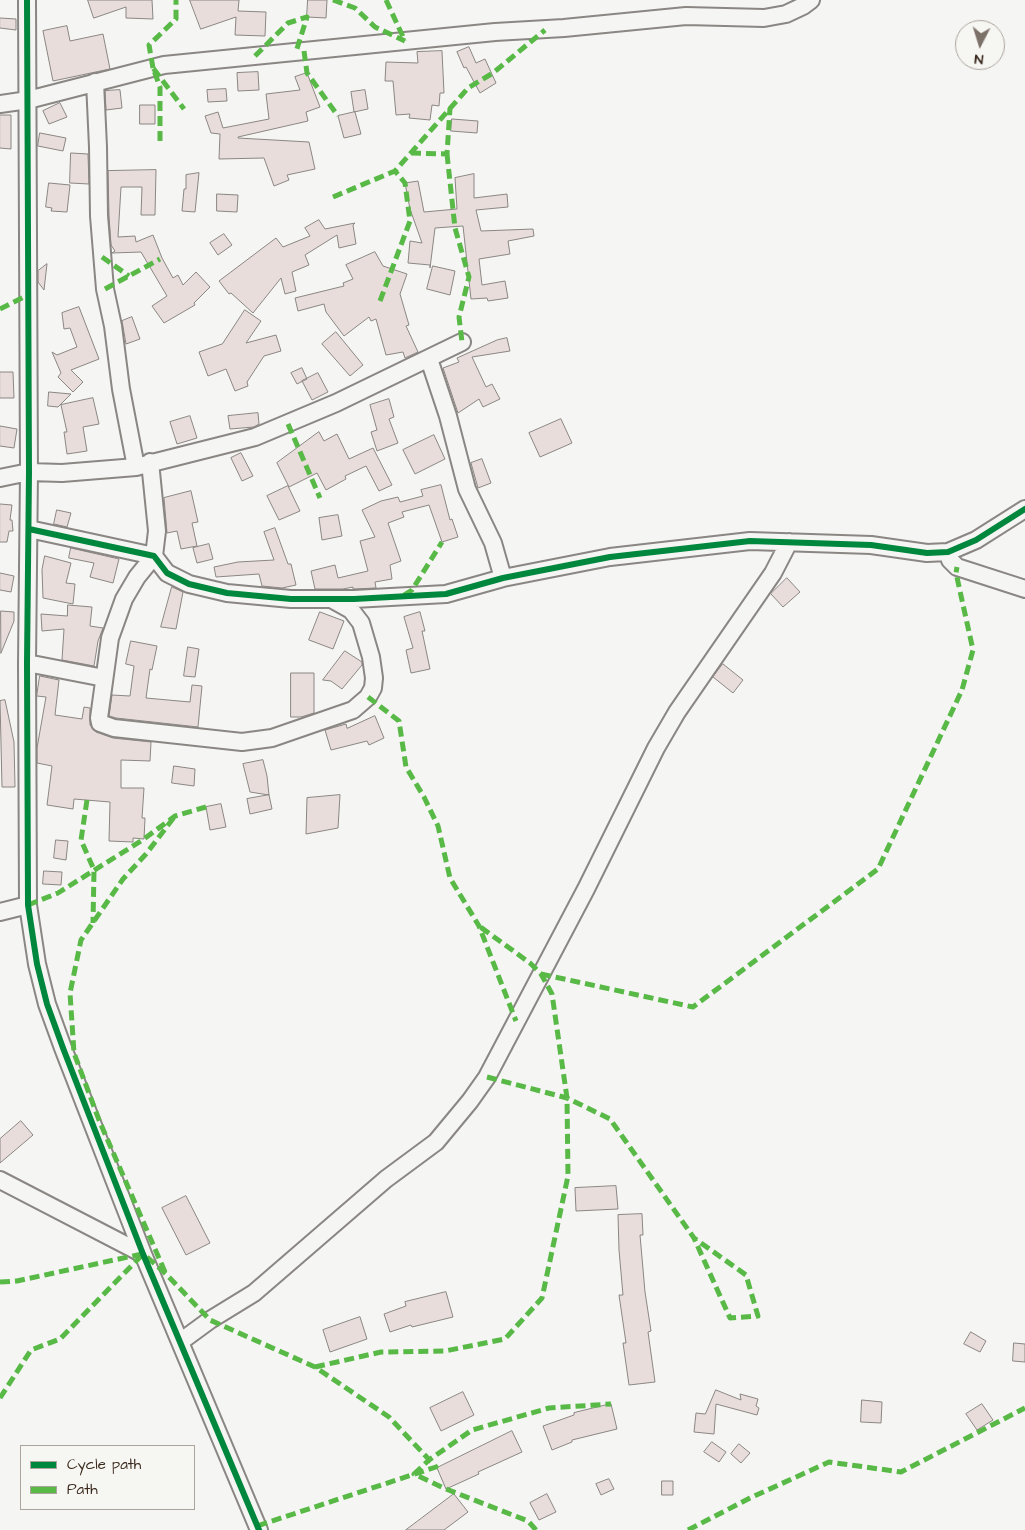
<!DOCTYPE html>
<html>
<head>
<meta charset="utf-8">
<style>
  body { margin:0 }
  #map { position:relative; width:1025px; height:1530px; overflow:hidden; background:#f5f5f3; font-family:"Architects Daughter",sans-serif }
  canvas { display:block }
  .legend { position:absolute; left:20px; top:1445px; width:175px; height:65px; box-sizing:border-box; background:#f6f6f2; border:1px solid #aba49d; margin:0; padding:6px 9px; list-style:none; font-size:15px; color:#3b2a1e }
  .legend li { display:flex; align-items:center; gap:10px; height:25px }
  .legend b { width:25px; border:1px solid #aba49d }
  .north { position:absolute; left:955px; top:20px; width:50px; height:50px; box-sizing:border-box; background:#f6f6f2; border:1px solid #aba49d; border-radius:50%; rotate:185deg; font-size:14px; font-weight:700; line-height:20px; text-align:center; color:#3b2a1e }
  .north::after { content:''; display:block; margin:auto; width:18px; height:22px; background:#7c7169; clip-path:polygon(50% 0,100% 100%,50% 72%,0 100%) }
</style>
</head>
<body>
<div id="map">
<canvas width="1025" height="1530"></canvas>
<ul class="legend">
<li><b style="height:6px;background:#00873e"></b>Cycle path</li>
<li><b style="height:6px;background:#58b947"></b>Path</li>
</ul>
<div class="north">N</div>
</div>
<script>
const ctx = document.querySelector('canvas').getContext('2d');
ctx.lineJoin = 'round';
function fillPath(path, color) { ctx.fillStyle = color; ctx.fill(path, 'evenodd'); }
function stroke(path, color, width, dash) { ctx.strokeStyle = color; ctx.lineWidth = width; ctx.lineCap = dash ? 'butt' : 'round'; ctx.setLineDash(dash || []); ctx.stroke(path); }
const building = new Path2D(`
  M88 0H152L153 19 126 18V7L94 18Z
  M190 0H239L238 11 266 12 265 36 235 35 236 17 201 29Z
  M308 0H327L326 18 307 17Z
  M0 18 16 19V30L0 28Z
  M67 26 70 41 103 34 110 69 53 81 43 31Z
  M469 47 476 63 485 59 496 83 480 93 466 67 464 68 457 52Z
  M442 51 444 93H440L439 106 432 105 430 120 409 118 410 114 396 115 393 81H385L386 62 418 63 417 52Z
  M258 72 259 90 238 91 237 73Z
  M307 73 320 107 306 112 308 121 238 137V138L309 142 315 169 287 175 289 180 274 186 264 158 219 159 220 134 211 133 205 116 218 112 223 128 269 119 266 94 300 90 295 77Z
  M226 89 227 101 208 102 207 90Z
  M120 90 122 108 106 110 105 91Z
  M365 90 368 109 354 112 351 92Z
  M60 103 67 117 49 124 43 111Z
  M140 105H155V124H140Z
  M355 112 361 134 344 138 338 116Z
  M0 115H11V149L0 148Z
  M452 119 478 121 477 133 451 131Z
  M40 133 66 138 63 151 38 146Z
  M71 153 88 154 89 184 70 183Z
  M156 170 155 215H141L142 187H121L118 237 135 236 136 242 153 235 162 258 173 278 178 275 183 285 196 272 210 287 194 303 195 305 164 323 152 306 167 296 141 252 112 253 115 251 111 245 109 216 108 171Z
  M199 173 195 212 182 211 184 189H186V175Z
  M474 174V198L507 194 508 207 476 210 481 231 533 229 534 236 508 241 510 254 479 259 482 285 505 281 508 298 488 301 487 298 471 299 463 226 435 228 430 268V265L408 263 410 241 422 243 410 209 405 183 418 181 424 212 457 209 455 178Z
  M49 183 70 185 67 212 51 211 52 208 46 207Z
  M217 194 238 195 237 212 217 211Z
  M319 220 325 229 355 223 353 225 356 244 339 248 337 235 305 255 309 265 292 272 296 291 285 294 281 278 253 313 231 293 229 294 219 281 276 238 283 247 310 236 305 228Z
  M224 234 232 245 218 255 210 243Z
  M375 252 383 266 407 274 400 294 409 325 406 326 418 352 405 358 403 352 386 355 376 319 371 321 369 317 344 336 326 312 324 304 298 311 295 298 344 286 343 283 353 279 346 265Z
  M47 264 44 290 38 282V271Z
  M433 266 455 271 450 295 427 289Z
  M79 307 99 359 71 370 83 382 73 392 58 377 61 373 52 352 57 355 77 347 70 328 64 329 62 313Z
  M245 310 261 321 246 343 276 335 281 351 264 356 247 382 248 386 235 391 226 369 208 376 199 352 222 344Z
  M132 317 140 339 126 344 122 321Z
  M336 332 363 365 350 376 322 344Z
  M507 338 510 351 472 357 486 387 492 384 500 399 483 407 479 399 458 413 443 368 459 362 457 358 497 340Z
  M302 368 307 379 297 384 291 373Z
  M0 372H13L14 398H0Z
  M318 373 328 392 312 400 302 381Z
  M49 392 71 394 58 407 48 406Z
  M93 398 99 424 83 427 87 451 67 454 64 432H67L61 405Z
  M389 399 394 417 389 419 398 443 377 451 371 432 377 430 370 405Z
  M258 413 259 424 254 427 230 429 228 416Z
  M190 416 197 438 177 444 170 422Z
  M561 419 572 443 540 457 529 433Z
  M0 426 17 429 14 448 0 446Z
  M319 432 324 441 337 434 349 459 373 448 392 485 379 491 366 466 345 476 346 479 326 490 317 473 289 487 277 463Z
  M434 435 445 459 415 474 403 450Z
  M241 453 253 476 242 481 231 458Z
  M482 459 491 483 478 488 471 463Z
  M441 485 450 520 452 519 458 537 442 542 429 505 402 512 404 517 388 523 401 561 390 565 392 579 375 582 376 588 353 589V587L343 589H315L311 571 335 565 338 578 368 571 360 541 375 537 362 510 381 501 398 497 400 502 423 496 421 490Z
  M288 486 300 511 279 520 267 496Z
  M191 491 198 522 192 523 197 546 181 549 177 531 167 533 164 498Z
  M0 504 12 505 10 520H12L13 531H9L7 542H0Z
  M57 510 71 513 67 527 54 524Z
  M338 515 342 536 322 540 319 518Z
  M275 528 288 564H291L296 585 282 588 262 586 259 574 216 577 214 567 238 562 274 560 264 532Z
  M209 544 213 559 197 563 193 548Z
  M71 548 119 559 113 583 90 577 94 563 69 558Z
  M45 556 71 563 66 583 75 584 73 604 43 598 42 570Z
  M0 573 14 576 11 592 0 590Z
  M787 578 800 592 783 607 771 594Z
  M172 587 183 592 176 629 161 627Z
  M68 605 92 607 90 626 103 628 98 641 94 666 62 660 64 629 42 631 41 614 67 616Z
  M1 611 14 612V621L1 653Z
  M320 612 344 621 333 649 309 640Z
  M420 612 425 631H422L430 669 411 673 406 650 413 648 404 617Z
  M131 641 157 646 152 670 150 669 146 698 190 702 192 685 202 686 198 727 116 718 109 716 112 695 130 696 134 666 126 664Z
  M188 647 199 649 195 677 184 676Z
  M345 651 362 662V665L342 689 331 681 323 680Z
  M723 664 743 680 733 693 713 677Z
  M291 673H314V713L301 717H291Z
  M40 676 59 680 55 715 82 719 84 707 90 708V725L96 732 113 738 151 742 150 761 121 760V788H144L142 818H145L144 839 133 838V842L109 841 110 802 74 799 73 809 47 805 52 766 37 763V748L46 697 37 696Z
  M5 700 14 742 15 787H2L0 701Z
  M375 716 384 738 369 745 367 741 331 750 325 730 346 724 347 728Z
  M263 760 267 776 269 795 250 792 243 764Z
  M174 766 195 769 194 786 172 783Z
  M269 795 272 809 250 814 247 799Z
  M340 795 338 828 306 834 307 798Z
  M221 804 226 827 210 830 206 807Z
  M56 840 68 841 66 860 54 858Z
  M44 871 62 872 61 885 43 884Z
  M21 1121 33 1135 0 1163V1139Z
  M616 1186 618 1209 576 1211 575 1188Z
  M186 1196 210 1243 186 1255 162 1208Z
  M642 1214 643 1235H640L645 1292 651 1331 648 1332 655 1382 629 1385 623 1343H626L619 1295H623L619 1250 618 1215Z
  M446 1292 453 1317 412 1327 411 1325 390 1332 384 1314 406 1306 405 1302Z
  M360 1317 367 1339 330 1352 323 1330Z
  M971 1332 986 1341 980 1352 964 1344Z
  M1014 1343 1025 1344V1362L1013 1361Z
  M716 1390 741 1400 740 1394 758 1399 756 1406 759 1408 757 1415 716 1404 714 1434 694 1432 696 1413 705 1414Z
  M463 1392 474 1415 441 1431 430 1408Z
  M862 1400 882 1402 881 1423 861 1422Z
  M611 1404 617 1429 572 1440V1442L552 1450 543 1426 574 1415V1413Z
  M982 1404 993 1420 977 1430 966 1414Z
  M512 1431 522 1452 478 1472 479 1474 446 1489 437 1468Z
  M712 1442 726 1452 719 1462 704 1452Z
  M739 1444 750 1453 741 1463 731 1454Z
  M609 1479 614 1489 601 1495 596 1484Z
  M662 1481H673V1495H662Z
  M454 1494 468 1512 444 1530H406Z
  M547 1494 556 1512 539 1520 530 1503Z`);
fillPath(building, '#e8dddb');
stroke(building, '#8a8683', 1);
const street = new Path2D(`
  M27 0 29 472 27 663 28 905 37 964 47 1004 63 1048 143 1254 259 1530
  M95 82 98 147 99 216 105 289 113 326 121 389 136 467
  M0 104 28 100 164 65 495 32 564 28 686 16 764 18 786 14 803 6 811 0
  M429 359 448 416 467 489 493 543 503 578
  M150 462 157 531 154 556 137 577 124 599 110 638 99 718 100 723 114 728 242 742 272 738 353 710 368 697 373 688 374 678 371 657 361 623 351 610 333 600
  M0 478 29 472 62 473 136 467 255 437 336 403 462 342
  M29 529 154 556 167 573 189 584 227 593 291 599H354L446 594 503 578 610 557 750 541 871 545 927 553 948 552 976 540 1025 509
  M948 552 950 560 957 567 1025 589
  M27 663 104 678
  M0 912 28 905
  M0 1180 143 1254
  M180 1342 210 1320 254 1293 386 1179 436 1142 470 1101 487 1077 586 889 656 748 677 712 773 573 789 542`);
stroke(street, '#8a8683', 20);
stroke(street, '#f5f5f3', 16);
stroke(new Path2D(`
  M333 0 355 8 375 27 405 41
  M386 0 405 41
  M304 51 307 73 338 116
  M255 56 288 23 307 17 296 52
  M153 68 149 45 176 19V0
  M160 141V87L153 68 184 109
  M411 153 447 154 450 108
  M447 154 455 228 469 277 459 317 462 342
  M333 197 395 171 468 88 493 73 545 30
  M102 257 129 276
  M105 289 160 259
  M380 301 410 221 405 183 395 171
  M0 309 28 295
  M288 424 320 498
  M404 595 412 590 442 542
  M368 697 399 721 406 767 424 797 438 826 450 878 479 926 516 1021
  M87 800 81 840 94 870 93 923
  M28 905 58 893 144 839 175 816 206 807
  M541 974 693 1007 878 869 962 690 973 650 956 573 957 567
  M487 1077 567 1098 610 1119 694 1238 730 1318 758 1316 746 1275 694 1238
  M147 1257 166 1274 210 1320 315 1367 389 1417 436 1467 257 1526
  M165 1272 99 1120 74 1053 70 993 81 940 123 879 146 854 175 816
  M0 1282 17 1281 142 1254
  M315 1367 381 1352 445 1351 505 1339 542 1298 568 1176 567 1098 552 994 541 974 530 963 479 926
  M0 1398 31 1350 60 1339 143 1254
  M536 1530 528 1521 446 1489 414 1474 429 1460 472 1430 549 1408 611 1404
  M688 1530 750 1498 829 1462 901 1472 1025 1408`), '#58b947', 5, [10, 5]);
stroke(new Path2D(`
  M27 0 29 472 27 663 28 905 37 964 47 1004 63 1048 143 1254 259 1530
  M29 529 154 556 167 573 189 584 227 593 291 599H354L446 594 503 578 610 557 750 541 871 545 927 553 948 552 976 540 1025 509`), '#00873e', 6);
</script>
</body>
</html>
